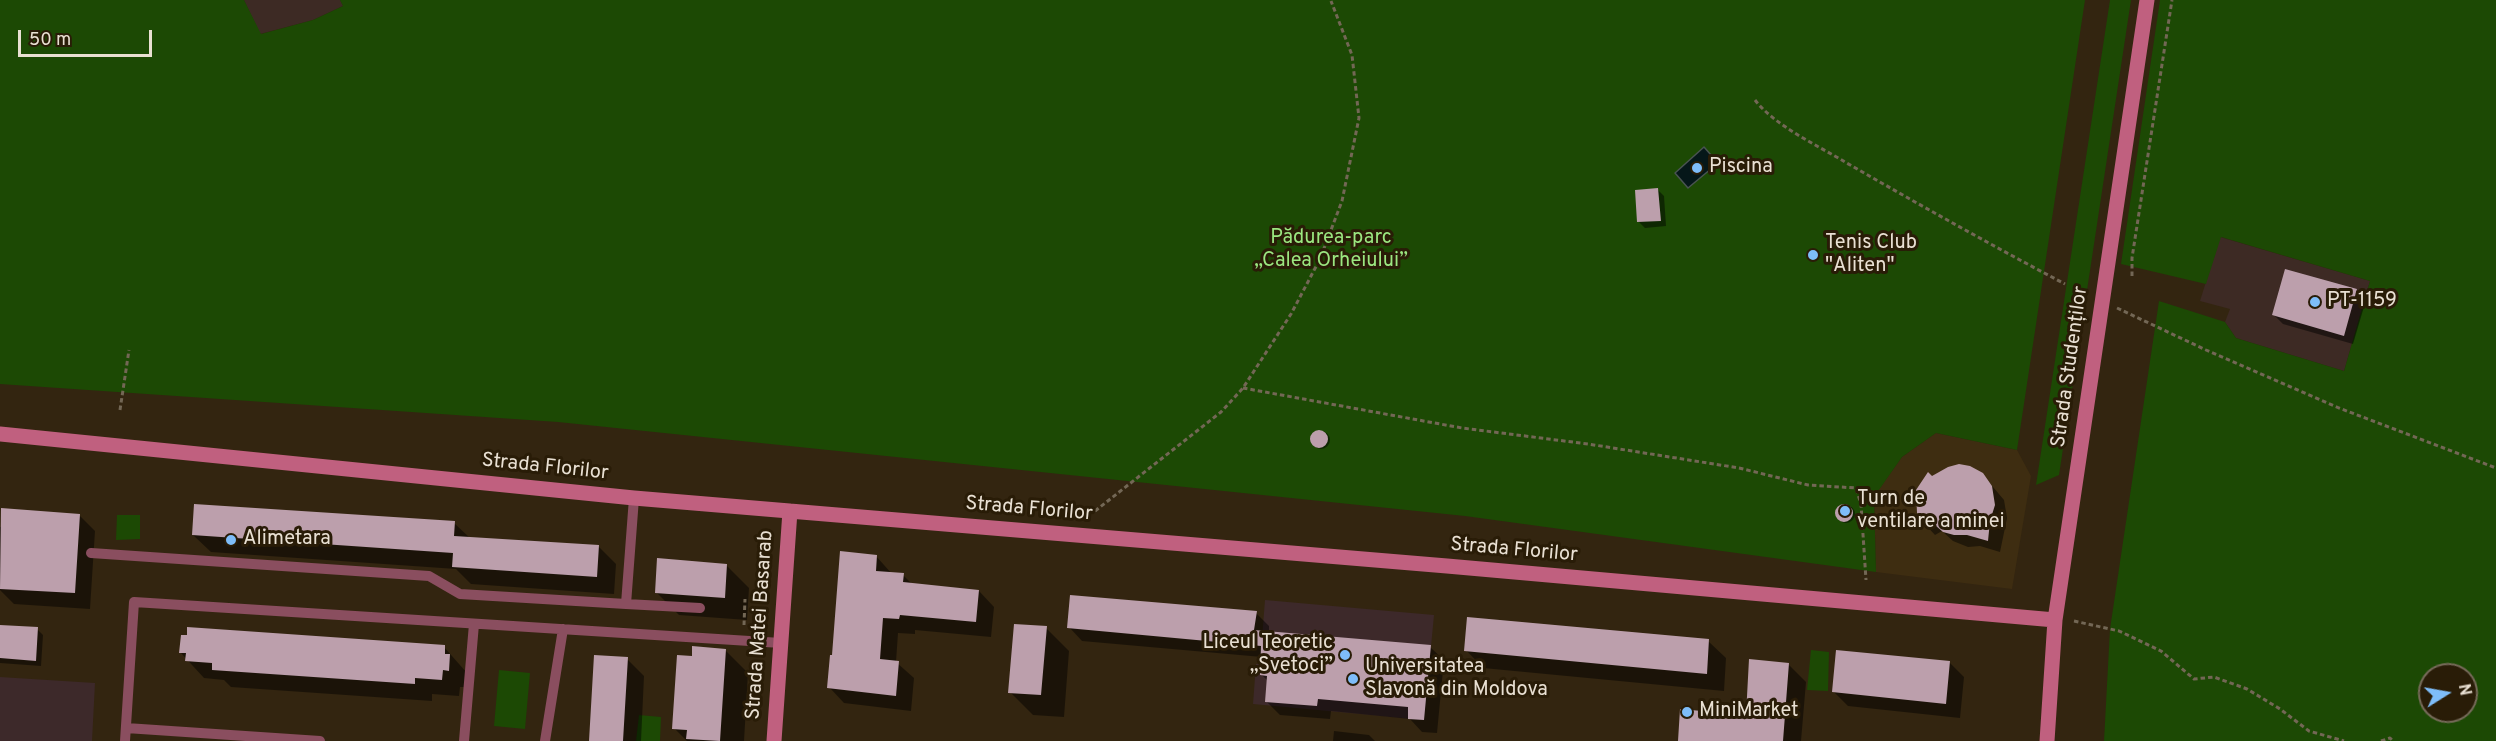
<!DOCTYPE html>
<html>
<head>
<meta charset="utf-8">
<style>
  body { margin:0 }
  #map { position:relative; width:2496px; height:741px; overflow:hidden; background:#332510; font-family:Overpass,sans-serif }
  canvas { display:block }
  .north { position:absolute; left:2418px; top:663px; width:60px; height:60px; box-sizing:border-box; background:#291c07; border:2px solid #766a59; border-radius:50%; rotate:79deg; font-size:16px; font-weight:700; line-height:24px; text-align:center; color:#e9e0d3 }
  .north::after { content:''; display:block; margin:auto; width:21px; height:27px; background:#7ebdf9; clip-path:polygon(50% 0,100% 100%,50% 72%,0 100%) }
  .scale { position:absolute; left:18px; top:30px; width:134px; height:27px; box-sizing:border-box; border:3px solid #e9e0d3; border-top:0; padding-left:8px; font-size:18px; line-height:21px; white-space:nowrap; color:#e9e0d3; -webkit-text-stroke:4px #291c07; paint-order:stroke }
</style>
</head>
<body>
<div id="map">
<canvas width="2496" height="741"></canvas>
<div class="north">N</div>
<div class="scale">50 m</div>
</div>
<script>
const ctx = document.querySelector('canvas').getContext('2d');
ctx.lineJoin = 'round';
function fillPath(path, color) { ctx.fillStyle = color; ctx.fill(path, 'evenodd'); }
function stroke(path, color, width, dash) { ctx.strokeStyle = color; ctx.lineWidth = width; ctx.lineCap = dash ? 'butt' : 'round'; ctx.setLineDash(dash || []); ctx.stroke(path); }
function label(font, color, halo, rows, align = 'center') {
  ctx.font = font + ' Overpass,sans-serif'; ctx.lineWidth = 6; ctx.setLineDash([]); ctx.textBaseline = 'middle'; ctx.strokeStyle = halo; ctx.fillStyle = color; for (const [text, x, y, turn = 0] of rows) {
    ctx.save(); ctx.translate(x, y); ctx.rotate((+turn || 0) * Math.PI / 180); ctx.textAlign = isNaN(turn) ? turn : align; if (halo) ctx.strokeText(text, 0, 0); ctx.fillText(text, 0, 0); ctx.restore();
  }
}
fillPath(new Path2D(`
  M1936 433 2017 450 2031 476 2012 589 1876 572 1874 496 1902 457Z`), '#3e2d11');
fillPath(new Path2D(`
  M244 0H340L343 6 313 20 260 34Z
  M2220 237 2370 281 2344 371 2236 338 2225 322 2230 309 2200 301Z`), '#3d2a24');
fillPath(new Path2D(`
  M1265 600 1434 615 1424 720 1253 704 1256 664H1260Z
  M0 677 95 683 92 741H0Z`), '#3d292a');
fillPath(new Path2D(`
  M0 0H244L261 34 313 20 343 6 340 0H2085L2017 450 1936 433 1902 457 1874 497 1876 572 1465 516 558 422 0 384Z
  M2110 0H2131L2059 475 2036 485Z
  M2160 0H2496V741H2104L2110 629 2159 301 2225 322 2236 338 2344 371 2370 281 2221 237 2206 284 2121 264ZM2430 675H2466V711H2430Z
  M117 515H140V539L116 540Z
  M1811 650 1829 652 1828 691 1807 690Z
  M499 670 530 673 525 729 494 726Z
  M639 715 661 717 660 741H636Z`), '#1c4904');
const water = new Path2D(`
  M1704 147 1718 163 1688 188 1675 173Z`);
fillPath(water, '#051719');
stroke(water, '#495351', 1.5);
fillPath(new Path2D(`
  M1658 190 1664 196 1666 226 1645 228 1639 222Z
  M2356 290 2366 300 2353 344 2283 324 2274 315Z
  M1312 440a9 9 0 1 1 18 0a9 9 0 1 1-18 0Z
  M1982 474 2004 500 2007 518 2000 552 1980 546 1968 547 1953 541 1942 531 1935 535 1923 522 1917 501 1932 478Z
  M1837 514a9 9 0 1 1 18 0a9 9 0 1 1-18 0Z
  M79 515 95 531 90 609 14 604 0 590V527Z
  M454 523 470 538 599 547 616 564 614 594 471 584 456 569 211 552 193 535Z
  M876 556 892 574 903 575 913 585 979 591 994 607 991 637 915 630V634L898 633 896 662 914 678 911 711 844 703 829 687 833 657Z
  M726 565 749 588 747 620 679 615 656 592Z
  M1256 613 1269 626V633L1430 647 1444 660 1437 733 1422 732 1410 719 1331 711 1330 719 1280 715 1266 701 1268 681 1261 674 1262 657 1082 641 1069 627Z
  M0 626 37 629 43 635 41 666 0 663Z
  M1046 628 1069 651 1064 717 1033 715 1010 692Z
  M1708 641 1726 658 1724 691 1483 668 1466 650Z
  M444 647 467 673 466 687H460L459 696 432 694V701L231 687 224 680 204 678 181 653Z
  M725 650 748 673 744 741H687L674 728 693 658Z
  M627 659 644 676 641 741H590Z
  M1949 662 1964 677 1960 718 1848 706 1833 691Z
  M1789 665 1806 682 1801 741H1679L1747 717Z
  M1334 731 1369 735 1375 741H1333Z`), '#0007');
fillPath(new Path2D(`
  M1658 188 1661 221 1637 222 1635 190Z
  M2285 269 2357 289 2344 336 2272 315Z
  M1310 439a9 9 0 1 1 18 0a9 9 0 1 1-18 0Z
  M1959 464 1970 466 1983 473 1992 486 1995 505 1990 521 1988 541 1967 535H1954L1943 532 1928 519 1922 523 1917 513 1916 490 1928 472 1932 476 1948 467Z
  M1835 513a9 9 0 1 1 18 0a9 9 0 1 1-18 0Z
  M194 504 455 521 454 536 599 545 597 577 452 567 453 553 192 535Z
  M1 508 80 514 75 593 0 589Z
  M840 551 877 555 876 571 904 573 903 582 979 590 976 622 900 615 899 619 883 618 880 659 899 661 896 696 827 688 830 655H832Z
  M657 558 727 564 725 598 655 593Z
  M1070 595 1257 611 1254 630 1431 645 1424 720 1408 719V707L1318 699 1317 706 1265 702 1267 676 1260 675 1261 646 1067 628Z
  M1467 617 1709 639 1707 674 1464 651Z
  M1014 624 1047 626 1041 695 1008 693Z
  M0 625 38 627 36 661 0 658Z
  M187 627 445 645V654H450L449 671 443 670 442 680 415 678V684L212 670V663L185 661 186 653H179L181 635H187Z
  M692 646 726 649 720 741 686 739 687 730 672 729 677 655 692 656Z
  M1836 650 1950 661 1946 704 1832 692Z
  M594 655 628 657 623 741H589Z
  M1749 659 1789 663 1783 741H1678L1680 709 1746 715Z`), '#bc9fac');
stroke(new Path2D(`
  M1755 100C1775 126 1817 145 1845 162 1918 204 1991 245 2065 284
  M2132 276V258L2172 0
  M2117 308 2206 350 2339 408 2496 468
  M1243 388 1462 428 1588 444 1739 468 1808 485 1856 488 1861 504 1866 580
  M120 410 129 350
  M1095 511 1221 412 1243 388 1291 314 1320 259 1342 201 1359 118 1352 55 1331 1
  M2074 621 2119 631 2161 651 2194 679 2214 677 2247 689 2280 709 2309 731 2344 741
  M744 625 745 599
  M2381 741 2390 738 2393 741`), '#736755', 3, [4.5, 3]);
stroke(new Path2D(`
  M91 553 429 576 460 594 626 604 634 498
  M626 604 700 608
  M126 728 320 741
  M125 741 134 602 781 643
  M464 741 474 624
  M545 741 563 629`), '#8a4e5f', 10);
stroke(new Path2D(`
  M0 434 634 498 1447 566 2055 620
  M774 741 790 511
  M2047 741 2055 620 2147 0`), '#c0607f', 15);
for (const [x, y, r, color] of [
  [1697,168,6,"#7ebdf9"],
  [1813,255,6,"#7ebdf9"],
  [2315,302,6,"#7ebdf9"],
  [1845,511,6,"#7ebdf9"],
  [231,540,6,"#7ebdf9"],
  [1345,655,6,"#7ebdf9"],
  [1353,679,6,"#7ebdf9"],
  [1687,712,6,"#7ebdf9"]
]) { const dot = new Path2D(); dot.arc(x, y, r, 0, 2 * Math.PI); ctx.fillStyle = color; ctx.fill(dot); stroke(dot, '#291c07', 2); }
label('20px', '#e9e0d3', '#291c07', [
  ["Piscina",1709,168],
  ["Tenis Club",1825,244],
  ["\"Aliten\"",1825,267],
  ["PT-1159",2327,302],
  ["Turn de",1857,500],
  ["ventilare a minei",1857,523],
  ["Alimetara",243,540],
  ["Liceul Teoretic",1333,644,"right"],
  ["„Svetoci”",1333,667,"right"],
  ["Universitatea",1365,668],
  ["Slavonă din Moldova",1365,691],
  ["MiniMarket",1699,712]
], 'left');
label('20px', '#9be780', '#291c07', [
  ["Pădurea-parc",1331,239],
  ["„Calea Orheiului”",1331,262]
]);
label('20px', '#e9e0d3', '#291c07', [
  ["Strada Studenților",2071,367,-82],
  ["Strada Florilor",545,468,6],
  ["Strada Florilor",1029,510,5],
  ["Strada Florilor",1514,551,5],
  ["Strada Matei Basarab",761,625,-86]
]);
</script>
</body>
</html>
